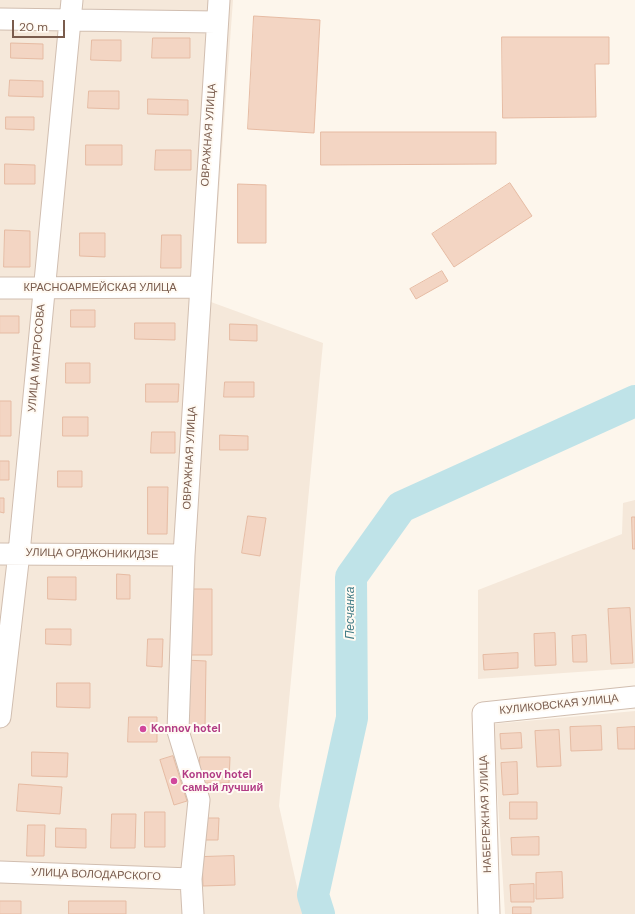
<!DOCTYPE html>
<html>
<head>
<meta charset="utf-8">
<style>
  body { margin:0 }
  #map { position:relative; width:635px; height:914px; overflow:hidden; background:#fdf6ec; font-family:"DM Sans",sans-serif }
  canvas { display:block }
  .scale { position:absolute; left:12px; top:20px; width:53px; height:18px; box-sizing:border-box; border:2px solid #7a5c4d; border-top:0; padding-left:5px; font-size:12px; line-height:14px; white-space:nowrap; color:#7a5c4d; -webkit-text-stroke:3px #fffaf3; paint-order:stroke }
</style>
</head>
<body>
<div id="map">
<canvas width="635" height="914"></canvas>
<div class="scale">20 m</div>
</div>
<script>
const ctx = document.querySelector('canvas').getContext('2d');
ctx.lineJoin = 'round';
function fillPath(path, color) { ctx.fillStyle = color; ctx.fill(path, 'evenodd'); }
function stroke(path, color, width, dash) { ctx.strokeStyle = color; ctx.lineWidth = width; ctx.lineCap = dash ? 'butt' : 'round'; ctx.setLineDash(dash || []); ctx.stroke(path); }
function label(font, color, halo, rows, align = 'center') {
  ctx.font = font + ' "DM Sans",sans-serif'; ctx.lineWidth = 4; ctx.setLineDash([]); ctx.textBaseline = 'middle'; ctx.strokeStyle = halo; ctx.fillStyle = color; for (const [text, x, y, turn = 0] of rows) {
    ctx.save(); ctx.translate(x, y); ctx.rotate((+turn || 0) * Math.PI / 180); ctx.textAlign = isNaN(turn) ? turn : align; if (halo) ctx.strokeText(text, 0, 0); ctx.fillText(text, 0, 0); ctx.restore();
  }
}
fillPath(new Path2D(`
  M0 0H233L211 302 323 343 279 806 303 914H0Z
  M635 500V668L478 679V590L622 534 623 503Z
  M635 711V914H505L493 724Z`), '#f5e8da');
stroke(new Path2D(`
  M319 914 313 895 352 718 351 577 401 507 635 401`), '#bfe3e8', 32);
const building = new Path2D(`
  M254 16 320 20 314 133 248 129Z
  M502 37H609V64H595L596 117 503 118Z
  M153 38H190V58H152Z
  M92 40H121V61L91 60Z
  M11 43 43 44V59L11 58Z
  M10 80 43 81V97L9 96Z
  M89 91H119V109L88 108Z
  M148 99 188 100V115L148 114Z
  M6 117H34V130L6 129Z
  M321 132H496V164L321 165Z
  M86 145H122V165H86Z
  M156 150H191V170H155Z
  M5 164 35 165V184H5Z
  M510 183 532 216 454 267 432 234Z
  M238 184 266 185V243H238Z
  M5 230 30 231V267H4Z
  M80 233H105V257L80 256Z
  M162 235H181V268H161Z
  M442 271 448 281 416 299 410 289Z
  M71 310H95V327H71Z
  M0 316H19V333H0Z
  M135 323H175V340L135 339Z
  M230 324 257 325V341L230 340Z
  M66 363H90V383H66Z
  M225 382H254V397H224Z
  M146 384H179L178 402H146Z
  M0 401H11V436H0Z
  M63 417H88V436H63Z
  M152 432H175V453H151Z
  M220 435 248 436V450H220Z
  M0 461H9V480H0Z
  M58 471H82V487H58Z
  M148 487H168L167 534H148Z
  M0 498H4V513L0 512Z
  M248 516 266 518 260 556 242 553Z
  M632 517H635V549H633Z
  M117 574 130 575V599H117Z
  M48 577H76V600L48 599Z
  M192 589H212V655H191Z
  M630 608 633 663 611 664 608 609Z
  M46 629H71V645L46 644Z
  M555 633 556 665 535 666 534 634Z
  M586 635 587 662H573L572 636Z
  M148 639H163L162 667 147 666Z
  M518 653V668L484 670 483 655Z
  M185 660 206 661 205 728 184 727Z
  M57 683H90V708L57 707Z
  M129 717H157V742H128Z
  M601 726 602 750 571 751 570 727Z
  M635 727V749H618L617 728Z
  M559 730 561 766 537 767 535 731Z
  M521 733 522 748 501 749 500 734Z
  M32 752 68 753 67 777 32 776Z
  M173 756 187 801 174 805 160 760Z
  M200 757H230L229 783H200Z
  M517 762 518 794 503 795 501 763Z
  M19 784 62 787 60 814 17 811Z
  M510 802H537V819H510Z
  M145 812H165V847H145Z
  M112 814H136L135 848H111Z
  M200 818H219L218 840H200Z
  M28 825H45L44 856H27Z
  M56 828 86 829V848L56 847Z
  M539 837V855H512L511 838Z
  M234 856 235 885 203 886 202 857Z
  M562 872 563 898 536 899V873Z
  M534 884V902H511L510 885Z
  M0 901H21V914H0Z
  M69 901H126V914H69Z
  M513 907H531V914H513Z`);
fillPath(building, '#f3d5c3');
stroke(building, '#e6bba3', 1);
const street = new Path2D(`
  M0 19 216 22
  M0 288 200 287
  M0 554 184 555
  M0 717 19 553 72 0
  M0 872 191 879
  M193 914 191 879 199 800 178 731 184 555 219 0
  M489 914 483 713 635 697`);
stroke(street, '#d1beb0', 23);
stroke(street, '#fff', 21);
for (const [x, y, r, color] of [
  [143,729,4,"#d1479c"],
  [174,781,4,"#d1479c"]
]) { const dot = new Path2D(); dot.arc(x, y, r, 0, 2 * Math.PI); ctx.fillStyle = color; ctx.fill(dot); stroke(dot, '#fffaf3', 1.5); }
label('11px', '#7a5c4d', '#fffaf3', [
  ["ОВРАЖНАЯ УЛИЦА",209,135,-86],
  ["КРАСНОАРМЕЙСКАЯ УЛИЦА",100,288],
  ["УЛИЦА МАТРОСОВА",37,358,-85],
  ["ОВРАЖНАЯ УЛИЦА",190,458,-87],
  ["УЛИЦА ОРДЖОНИКИДЗЕ",92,554,1],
  ["КУЛИКОВСКАЯ УЛИЦА",559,705,-6],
  ["НАБЕРЕЖНАЯ УЛИЦА",486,814,-92],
  ["УЛИЦА ВОЛОДАРСКОГО",96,875,2]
]);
label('bold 11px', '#b23c85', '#fffaf3', [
  ["Konnov hotel",151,729],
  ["Konnov hotel",182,775],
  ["самый лучший",182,788]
], 'left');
label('italic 12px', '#437c86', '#fffaf3', [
  ["Песчанка",351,613,-90]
]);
</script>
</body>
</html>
